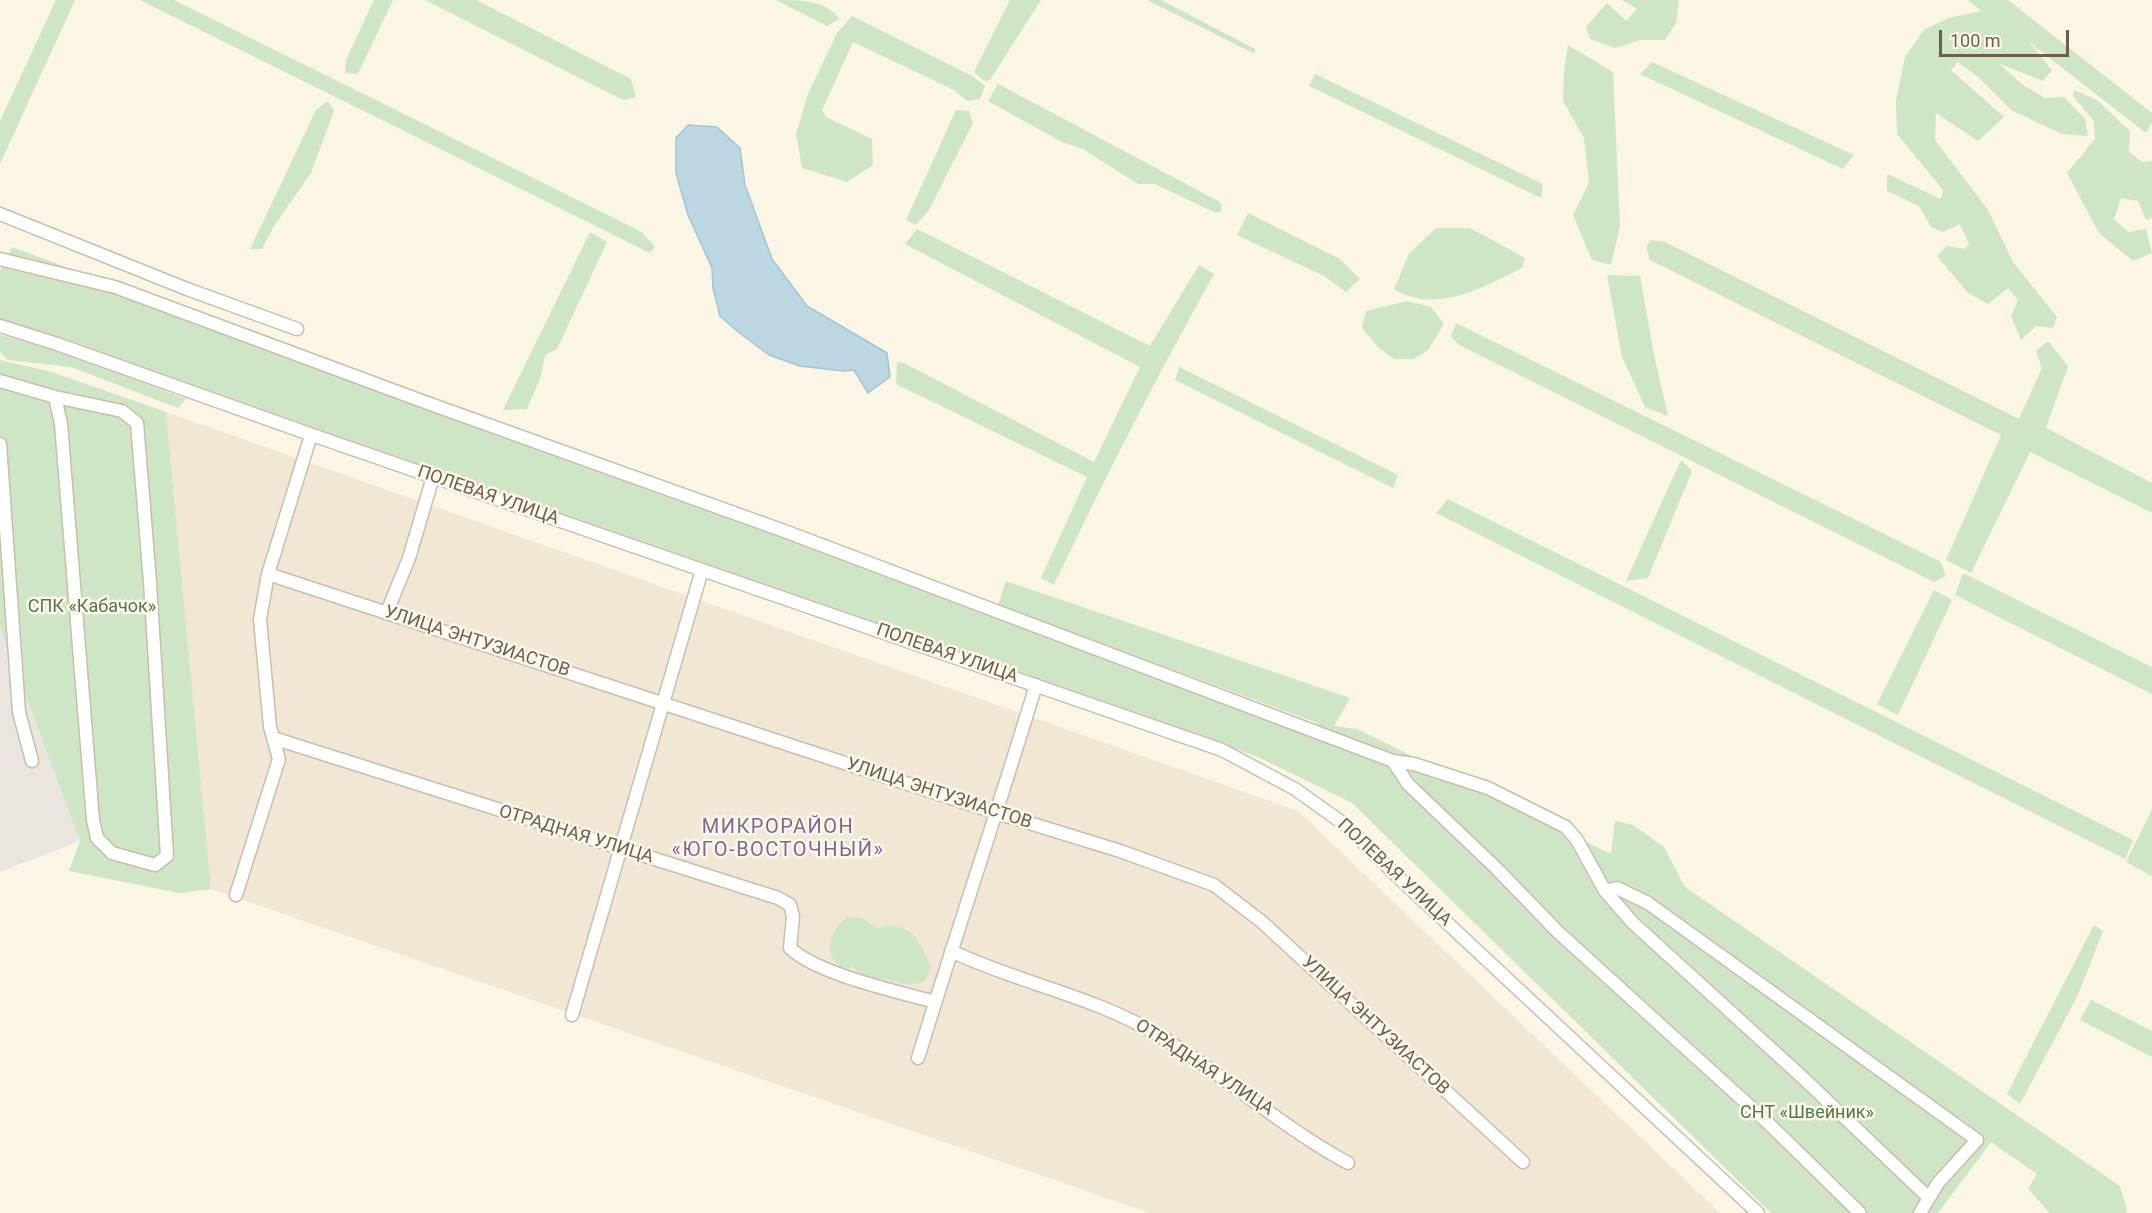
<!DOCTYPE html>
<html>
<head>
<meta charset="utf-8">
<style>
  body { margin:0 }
  #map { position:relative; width:2152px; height:1213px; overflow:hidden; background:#faf5e5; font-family:Roboto,sans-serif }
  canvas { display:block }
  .scale { position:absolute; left:1939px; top:30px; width:130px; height:27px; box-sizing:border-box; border:3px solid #705e4d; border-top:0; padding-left:8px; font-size:18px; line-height:21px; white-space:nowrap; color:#705e4d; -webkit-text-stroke:4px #fdf8eb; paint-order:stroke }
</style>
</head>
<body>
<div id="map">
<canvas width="2152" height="1213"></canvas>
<div class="scale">100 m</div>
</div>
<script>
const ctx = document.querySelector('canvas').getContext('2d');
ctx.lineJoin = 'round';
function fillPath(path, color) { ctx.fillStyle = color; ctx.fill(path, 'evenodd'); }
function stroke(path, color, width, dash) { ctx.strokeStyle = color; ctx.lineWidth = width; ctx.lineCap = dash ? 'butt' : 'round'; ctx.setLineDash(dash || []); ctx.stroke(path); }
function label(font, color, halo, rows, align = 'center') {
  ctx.font = font + ' Roboto,sans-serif'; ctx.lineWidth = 5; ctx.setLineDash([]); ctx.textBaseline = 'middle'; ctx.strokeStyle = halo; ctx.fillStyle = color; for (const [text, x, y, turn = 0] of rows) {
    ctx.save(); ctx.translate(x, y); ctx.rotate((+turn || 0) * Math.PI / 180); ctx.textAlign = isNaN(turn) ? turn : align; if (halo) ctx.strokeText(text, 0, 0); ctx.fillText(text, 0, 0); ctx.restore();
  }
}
fillPath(new Path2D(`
  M166 412 1298 811 1720 1213H1150L211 889Z`), '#f1e7d4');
fillPath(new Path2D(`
  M0 627 80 841 0 872Z`), '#eae6df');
fillPath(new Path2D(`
  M56 0H75L0 164V121Z
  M140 0H174L642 232 655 247 650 253Z
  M374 0H393L358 74 345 73 346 60Z
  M425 0H476L631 79 636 97 623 100Z
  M776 0C800 0 827 0 839 19L827 26Z
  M1010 0H1041L990 80 984 81 974 72Z
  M1147 0H1161L1255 49V54Z
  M1622 0H1679L1676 23 1665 40H1641L1615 48 1590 39 1586 27 1607 3 1626 21 1637 9Z
  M1968 0H2008L2152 113V122L2146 133 2029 42 2052 70 2043 81 1998 63 2023 85 2045 98 2064 97 2085 119 2088 136 2062 134 2011 110 1979 78 1958 62 1951 70 2004 117 1978 141 1936 113 1935 140 1988 210 2013 262 2057 317 2053 328 2036 326 2021 340 2011 316 2018 300 2008 288 1988 304 1968 293 1937 256 1947 246 1965 249 1969 244 1960 224 1943 232 1931 227 1919 206 1887 191V174L1941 199 1943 190 1897 134 1896 100 1905 57 1924 30 1948 18 1981 11Z
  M852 16 972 76 985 86 980 99 967 101 954 90 853 42 822 110 826 117 872 139 873 165 847 182 802 168 796 134 808 94 837 33Z
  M1568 45 1613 72 1620 226 1611 265 1592 260 1573 215 1589 183 1584 138 1563 101 1564 71Z
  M1652 62 1854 155 1843 169 1640 74Z
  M1315 74 1543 184 1541 198 1309 86Z
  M998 84 1220 202 1222 211 1216 213 1155 184H1138L1083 149 1062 142 988 101Z
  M2074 90 2097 100 2130 131 2129 152 2142 162 2152 161V218L2146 220 2138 201 2121 198 2114 219 2128 232 2146 229 2152 253 2133 261 2099 233 2067 173 2095 139 2094 121 2073 96Z
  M328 101 334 111 311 173 274 226 262 249H250L316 110Z
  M956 110 969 111 973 123 929 210 916 225 906 220Z
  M1248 213 1340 259 1360 279 1346 292 1324 276 1237 235Z
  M1436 228H1470L1525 258 1522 268C1484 287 1435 315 1394 289L1409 254Z
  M917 229 1150 346 1199 265 1214 274C1157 376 1104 479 1054 585L1041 578 1087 477 896 384 897 362 904 363 1094 462 1140 367 905 244Z
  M590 232 607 242 557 349 545 355 541 376 527 409 503 410Z
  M1651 240 1665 242 2019 419 2042 368 2036 351 2048 341 2068 366 2046 428 2152 483V513L2030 452 1971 573 1946 560 2001 435 1650 260 1646 247Z
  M12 247 1288 720 1320 724 998 605 1006 581 1350 698 1334 726 1357 729 1611 854 1615 821 1633 825 1664 847 1685 887 2120 1186 2127 1210 2126 1213H2050L2028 1189 2037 1174 1991 1142 1938 1213H1771L1352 803 1258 757 0 319V271Z
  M1607 275 1640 276 1654 355 1668 416 1645 407 1622 357Z
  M1407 301 1431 307 1444 324 1428 350 1414 359H1394L1379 348 1362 328 1366 311Z
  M1456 323 1941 562 1946 576 1934 582 1459 345 1451 336Z
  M0 335 57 350 186 399 178 408 71 367 8 360 0 352Z
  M0 360 52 372 166 412 211 889 180 893 69 871 80 841 0 627Z
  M1179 367 1398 475 1393 488 1175 380Z
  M1681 460 1692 471 1648 578 1626 581Z
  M1448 499 2133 840 2125 859 1436 513Z
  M1963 573 2152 667V694L1955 595Z
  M1934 590 1952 600 1898 715 1877 704Z
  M2152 809V876L2126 862Z
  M847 917 862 918 878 928C912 920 918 940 931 966L925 981 909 985 884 979 863 978 853 967 842 969C822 951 829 932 847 917Z
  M2094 925 2103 931 2078 995 2020 1104 2007 1094Z
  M2091 1000 2152 1031V1057L2080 1020Z`), '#cee6c5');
const water = new Path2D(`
  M688 125 717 127 740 148 745 185 772 259 807 306 887 353 890 377 868 393 854 370 843 371 800 366 769 355 737 331 720 316 713 288 712 268 688 215 676 173V138Z`);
fillPath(water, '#bcd7e1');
stroke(water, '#a3c4d2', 1.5);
const minor = new Path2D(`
  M0 214 187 289 297 329
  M0 259 115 287 422 401 787 532 1393 761 1408 784 1497 869 1558 932 1765 1120 1860 1213
  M0 326 57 344 318 437 1222 750 1295 789 1344 824 1399 878 1758 1213
  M0 381 55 397 122 411 137 423 150 582 167 856 155 865 112 853 97 838 93 820 61 424 55 397
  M0 444 19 712 32 761
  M268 574 997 813 1120 851 1214 885 1262 922 1523 1162
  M387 612 409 558 433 477
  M273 738 778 898 790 905 793 916 790 948C817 974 896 991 935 1002
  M1393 761 1414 764 1488 788 1566 827 1577 840 1605 891 1633 923 1802 1077 1928 1197
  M1605 891 1617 888 1648 903 1977 1140 1938 1183 1920 1213
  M236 895 279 759 270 727 260 619 268 574 311 435
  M951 951C1018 983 1094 996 1158 1035 1224 1074 1281 1127 1348 1163
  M572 1015 702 570
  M918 1058C956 934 998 810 1036 685`);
stroke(minor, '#cabdad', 15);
stroke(minor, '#fff', 12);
label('18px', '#705e4d', '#fdf8eb', [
  ["ПОЛЕВАЯ УЛИЦА",488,496,19],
  ["УЛИЦА ЭНТУЗИАСТОВ",477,642,18],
  ["ПОЛЕВАЯ УЛИЦА",947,654,19],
  ["УЛИЦА ЭНТУЗИАСТОВ",939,794,18],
  ["ОТРАДНАЯ УЛИЦА",576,835,17],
  ["ПОЛЕВАЯ УЛИЦА",1394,873,43],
  ["УЛИЦА ЭНТУЗИАСТОВ",1375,1026,43],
  ["ОТРАДНАЯ УЛИЦА",1204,1068,33]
]);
label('18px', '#517a49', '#fdf8eb', [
  ["СПК «Кабачок»",92,607],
  ["СНТ «Швейник»",1807,1113]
]);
ctx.letterSpacing = '1.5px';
label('20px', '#85658c', '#fdf8eb', [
  ["МИКРОРАЙОН",778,828],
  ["«ЮГО-ВОСТОЧНЫЙ»",778,851]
]);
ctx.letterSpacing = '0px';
</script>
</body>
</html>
